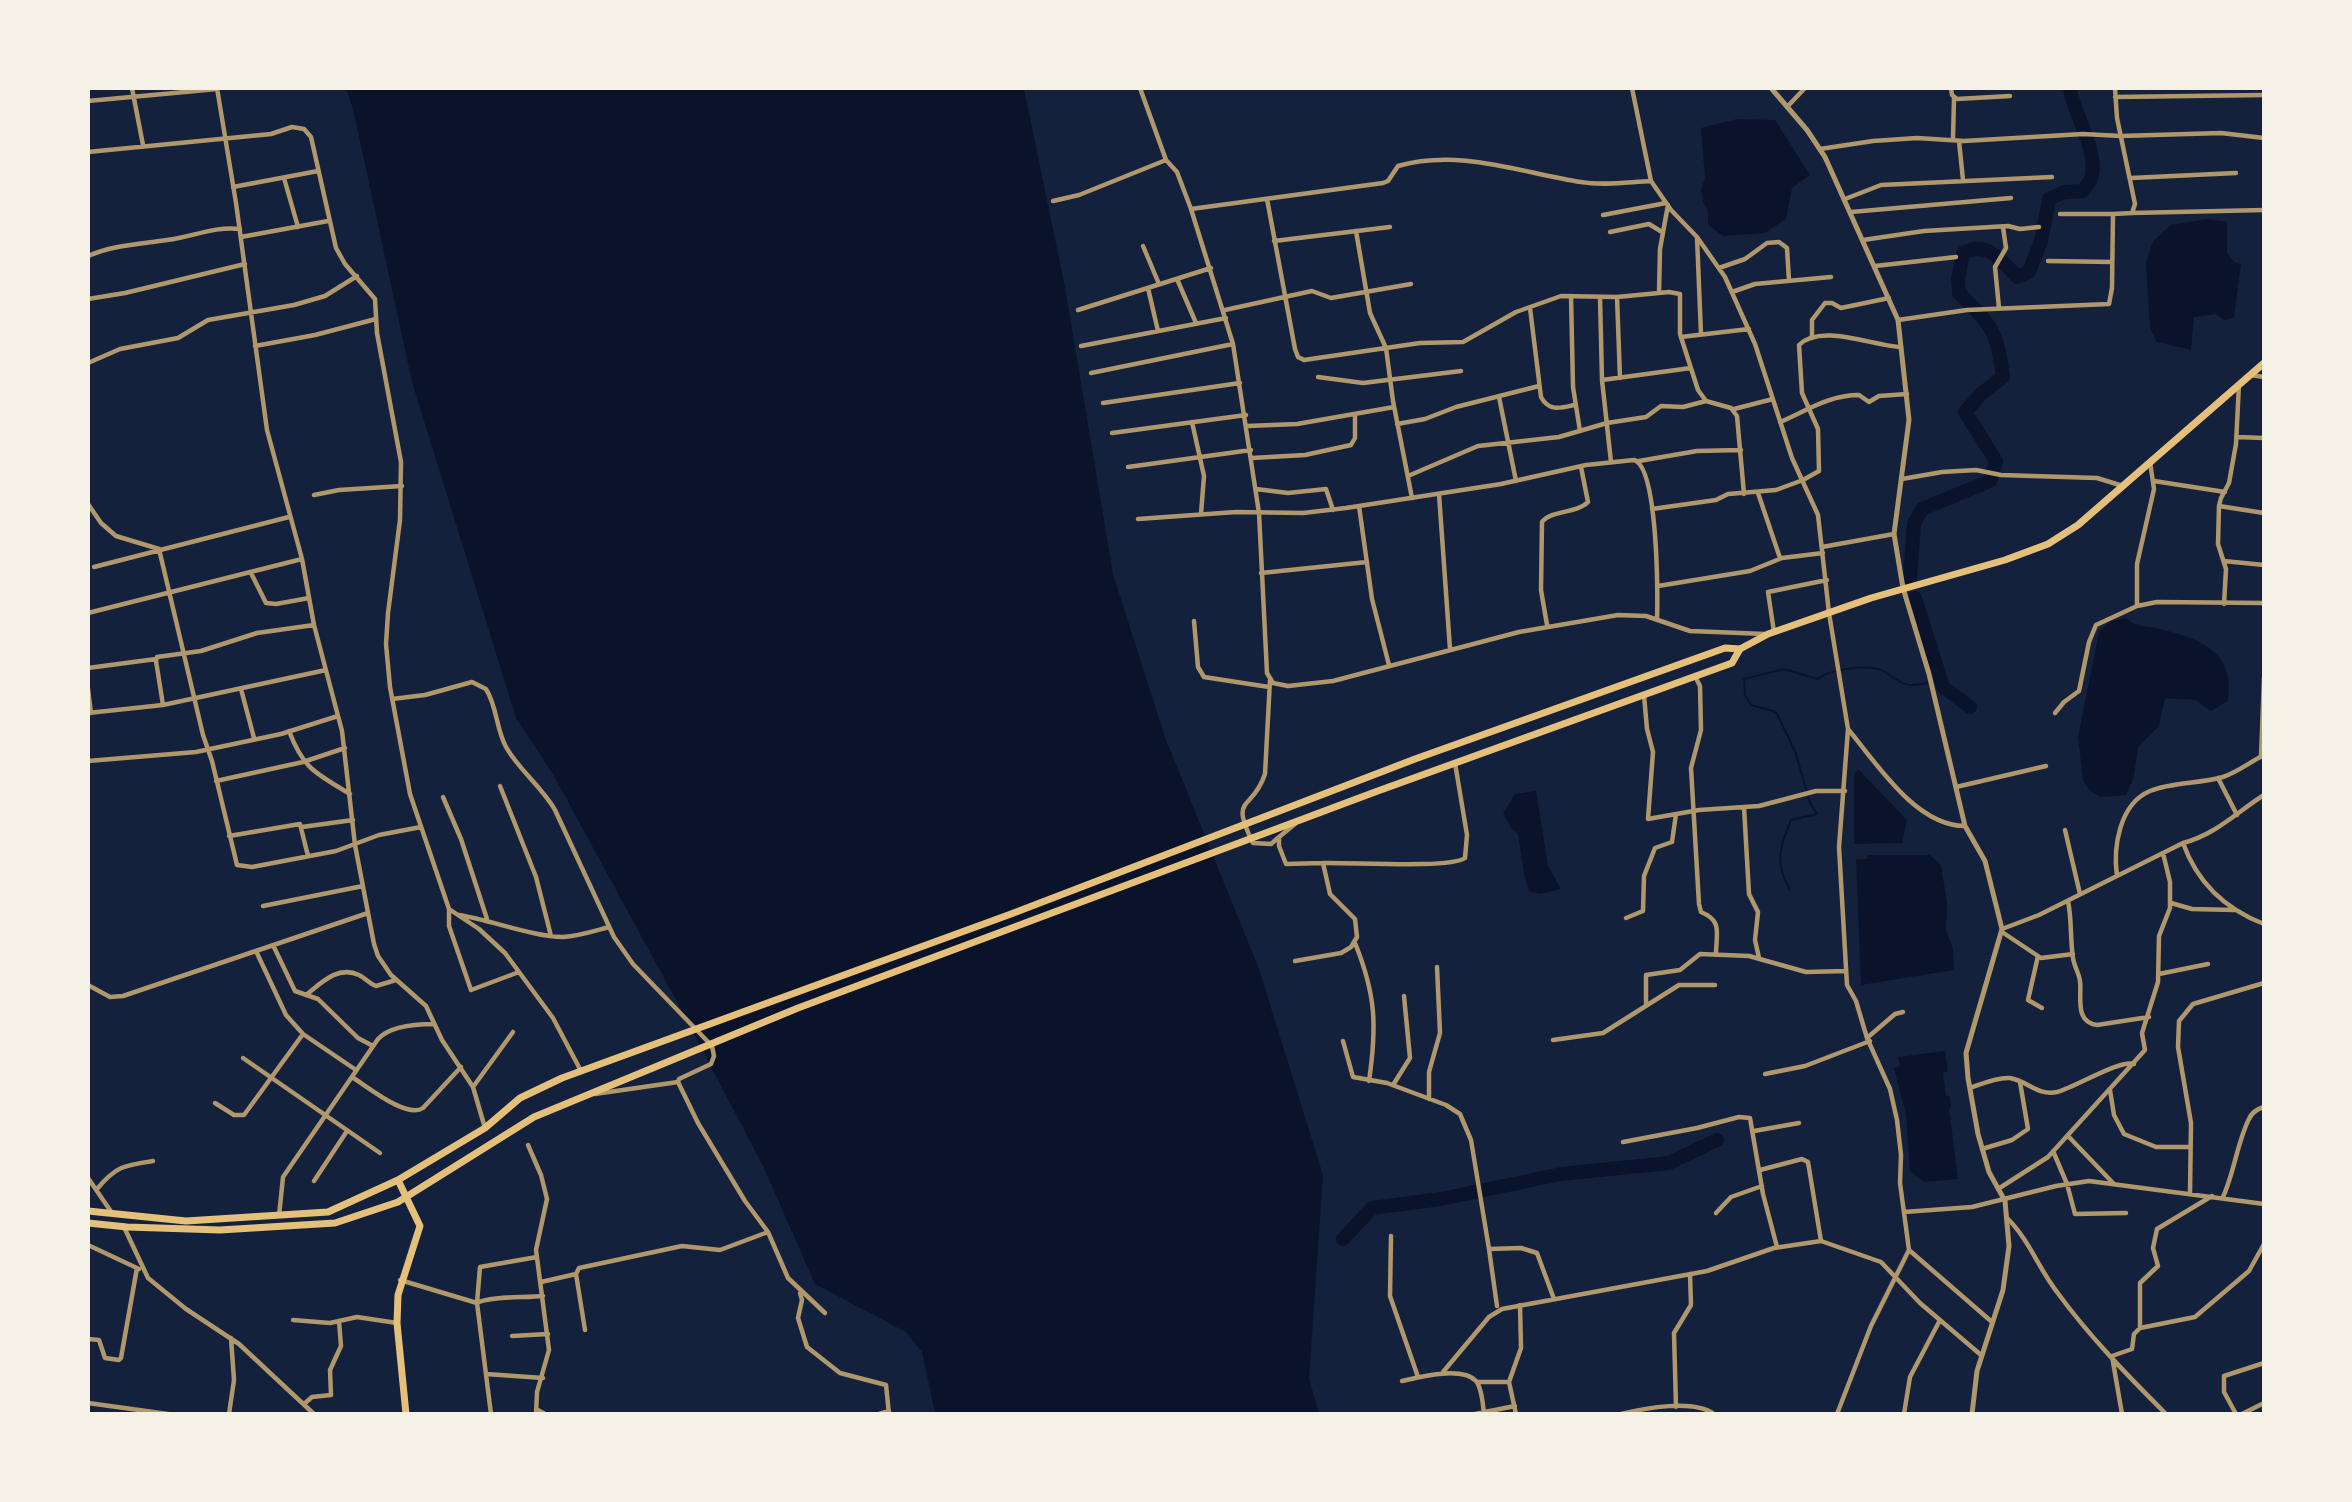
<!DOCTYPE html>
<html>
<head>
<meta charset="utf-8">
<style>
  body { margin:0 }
  #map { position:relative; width:2352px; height:1502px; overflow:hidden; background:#14213d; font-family:Overpass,sans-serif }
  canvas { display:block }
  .frame { position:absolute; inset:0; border:90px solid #f6f1e7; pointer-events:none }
</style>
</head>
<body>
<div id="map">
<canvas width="2352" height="1502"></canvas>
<div class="frame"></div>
</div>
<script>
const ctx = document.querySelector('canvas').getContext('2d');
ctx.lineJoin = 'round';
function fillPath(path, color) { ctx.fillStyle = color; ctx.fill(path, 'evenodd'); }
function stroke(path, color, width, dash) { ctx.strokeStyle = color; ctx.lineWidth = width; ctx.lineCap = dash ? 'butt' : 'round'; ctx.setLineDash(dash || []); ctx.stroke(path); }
fillPath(new Path2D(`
  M346 89H1024L1065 287 1113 574 1165 737 1259 969 1323 1175 1309 1379 1319 1413H935L922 1352 906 1332 815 1284 763 1166 676 1000 554 776 516 718 412 382 353 109Z
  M1737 119 1775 120 1810 175 1792 188 1786 219 1765 233 1723 236 1708 225V210L1703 202 1701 189 1705 178 1701 128Z
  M2207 219 2227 222V253L2234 262 2241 264 2234 318 2224 320 2216 314 2194 317 2191 350 2157 342 2150 329 2146 263 2153 241 2171 225Z
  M2126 618C2135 627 2144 626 2156 628 2198 638 2236 650 2228 701L2211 711 2195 700 2165 698 2159 726 2138 747 2134 777 2126 795 2101 797 2090 791 2083 781 2078 737 2099 632 2110 621Z
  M1858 769 1907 820 1902 843 1854 844V774Z
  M1536 791 1548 866 1561 889 1541 894 1529 891 1524 874 1518 834 1511 828 1503 813 1515 794Z
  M1868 855H1930L1941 865 1947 903 1946 931 1953 948 1954 970 1861 985 1856 859H1867Z
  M1945 1051 1948 1071 1943 1073 1946 1096H1950L1951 1107 1949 1108 1958 1179 1924 1182 1910 1171 1906 1115 1894 1068 1900 1066 1898 1057Z`), '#0b132b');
stroke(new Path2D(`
  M1790 890C1774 863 1780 846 1791 820L1817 814 1810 803 1795 751 1776 712 1751 705 1745 695 1744 679 1784 669 1818 679C1830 669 1870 663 1885 672 1894 678 1897 682 1909 685 1919 686 1931 682 1941 680`), '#0b132b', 2);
stroke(new Path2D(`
  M1910 578 1914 524 1922 509 1990 481 1996 461 1965 412 1982 393 2003 377C1997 330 1992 326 1959 293L1958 279 1963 253C1987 240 2001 260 2017 277L2029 272 2041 241 2049 199 2064 192 2083 191C2086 186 2092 180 2092 175 2097 147 2074 116 2070 88
  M1915 598 1943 687 1970 707
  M1343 1239 1372 1208 1441 1199 1561 1174 1669 1163 1717 1140`), '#0b132b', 14);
stroke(new Path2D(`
  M132 88 143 145
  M217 88 236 203 267 430 302 559 314 625 342 731 355 845 374 944 378 956 391 975 426 1006 442 1040 473 1087 485 1128
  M1140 88 1166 160 1177 172 1191 209 1233 344 1259 513 1267 673 1273 683 1288 686 1333 681 1519 632 1618 615 1646 616 1690 631 1765 634
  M1632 88 1651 181
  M1951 88 1952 95 1957 99 2010 96
  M2115 97 2264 95
  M88 101 217 89
  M1787 107 1805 88
  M1953 139 1954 98
  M1959 141 1963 180
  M1820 149 1873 141 1917 138 1964 141 2083 134 2121 136 2221 133 2264 138
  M88 152 271 134 292 127 304 129 311 137 336 248 345 264 375 299 377 333 401 462 400 520 388 613 386 644 390 687 410 794 449 909 479 929 505 953 553 1018 581 1071
  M284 178 298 227
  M2131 178 2236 173
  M233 187 318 171
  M1267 199 1295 349 1298 357 1304 360 1420 343 1463 342 1516 312 1561 296 1617 297 1669 292 1680 294V334L1698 390 1706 401 1731 408 1737 416 1744 494
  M1845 199 1881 185 2052 177
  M1053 201 1079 195 1166 160
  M1191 209 1383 183 1388 181 1398 166C1459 148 1522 173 1581 182 1604 186 1628 182 1651 181L1671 210 1697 237 1725 277 1755 344 1792 458 1818 515 1829 613 1848 729
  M1851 212 2011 198
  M2132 213 2264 210
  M2060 214H2113
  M1603 215 1666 203
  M1356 231 1370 313 1386 348 1393 401 1412 498
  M1610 232 1649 224 1662 232
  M241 237 328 221
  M1697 237 1701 334
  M1863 240 1924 231 2008 226 2020 229 2039 227
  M1274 241 1390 227
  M1143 246 1159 284
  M88 256C113 245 140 244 167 240 193 237 213 226 240 229
  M2048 261 2112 262
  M1875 266 1956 257
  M1719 268 1745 259 1767 243 1779 242 1787 248 1789 281
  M1177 279 1196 323
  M1148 288 1158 331
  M1732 292 1755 284 1831 277
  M1659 293 1660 249 1668 205
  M1571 296 1573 387 1580 431
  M1600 297 1602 380 1611 462
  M1617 297 1620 378
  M88 299 125 293 245 264
  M1530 308 1541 397C1549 412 1561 408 1574 405
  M1999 308 1995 267 2006 248 2003 227
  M1078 310 1211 268
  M1225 310 1312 291 1331 298 1411 284
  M1898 320 1967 310 2109 304 2112 288 2113 214 2132 213 2135 204 2117 118 2115 88
  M1681 337 1749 329
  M1812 338V320L1825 303H1832L1841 308 1889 298
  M255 346 315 335 376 319
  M1081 346 1226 318
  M88 363 120 349 178 338 208 320 294 305 325 296 357 276
  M1091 373 1233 344
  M2250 375 2264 377
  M1318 377 1363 383 1461 371
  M1602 380 1691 368
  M1499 397 1516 481
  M1103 403 1240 383
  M1734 409 1773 399
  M1192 422 1204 476 1201 514
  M1780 422C1806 411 1829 395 1859 395L1869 402 1879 396 1907 394
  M1397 424 1425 419 1456 407 1539 386
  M1247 426 1297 424 1394 407
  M1112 433 1246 415
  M2237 437 2264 438
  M1252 458 1305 455 1351 445 1355 438V414
  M1639 461 1697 451 1741 450
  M1128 467 1251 450
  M1408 476 1478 446 1559 437 1607 423 1646 417 1661 406 1683 407 1706 401
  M1902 479 1942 472 1976 470 2001 475 2097 478 2123 486
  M2154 481 2225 492
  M1256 489 1288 493 1326 489 1333 510
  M1758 493 1780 558
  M1439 494 1450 649
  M314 495 339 490 402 486
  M88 504 101 523 116 536 159 549 203 735 212 761 237 865 252 867 336 851 379 835 421 827
  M1359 506 1372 599 1389 665
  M2219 506 2264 513
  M1652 509 1716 500 1728 494 1776 490 1803 480 1819 471 1818 429 1802 393 1799 345C1821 323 1873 346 1901 347
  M1138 519 1236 512 1303 513 1346 508 1501 484 1586 465 1634 460C1658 467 1658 596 1657 620
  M1822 547 1894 534
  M2224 561 2264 565
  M94 567 289 517
  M251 573 266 603 276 604 309 598
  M1261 573 1367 562
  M1658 586 1750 571 1782 558 1823 553
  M2224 604 2226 569 2218 544 2219 506 2221 498 2229 483 2236 444 2239 384
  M2137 606 2157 602 2264 603
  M88 613 302 559
  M1194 621 1198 667 1204 677 1269 687
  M1547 625 1541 590 1542 522C1551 510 1576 514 1588 502L1581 467
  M1774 632 1768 592 1827 580
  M88 668 156 659
  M1695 676 1700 686 1701 730 1691 768 1699 904 1701 912C1723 921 1716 933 1716 955
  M1270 680 1265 774C1252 813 1229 794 1253 843L1271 844 1279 837
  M88 689 91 713
  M241 689 254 738
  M1644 695 1647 729 1653 752 1648 819 1699 810 1759 806 1816 791H1845
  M392 699 425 695 472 682 486 689C497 706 496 729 506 747 519 770 542 787 555 810L614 937 633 964 712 1046 714 1056 711 1064 679 1079 678 1082
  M163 705 156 661 157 657 201 651 257 633 314 625
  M88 713 163 705 326 670
  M2055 713 2064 702 2079 691 2089 642 2096 625 2137 606V564L2154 489 2150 462
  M289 731C304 770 316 773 350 794
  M2261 757 2264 678
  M88 761 196 752 281 734 338 716
  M2218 778 2237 815
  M216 781 303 762 345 748
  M500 786 536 877 551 936
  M1956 787 2046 766
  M443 797 461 839 487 919
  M1744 807 1749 894 1758 912 1755 940 1759 958
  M1295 824 1279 837V846L1286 864 1323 863 1330 894 1355 919 1357 937 1351 947 1341 953 1295 961
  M302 827 353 820
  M2065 830 2080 894
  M229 836 300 824 308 856
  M2183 843C2197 882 2225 909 2264 924
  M1323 863C1350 862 1449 869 1465 858L1467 835 1455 763
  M2117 876C2113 848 2119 804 2150 791 2172 782 2199 784 2223 777 2238 772 2250 762 2264 755
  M2068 901C2072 920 2070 939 2073 958 2074 966 2079 973 2080 981 2082 996 2074 1022 2097 1025L2149 1017
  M2171 903 2192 909 2234 910
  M263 906 363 886
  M449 909V926L471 990 519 972
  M459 915C491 920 534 937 563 937 579 936 594 931 609 927
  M1626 918 1643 911 1644 876 1655 848 1672 842 1676 814
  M2002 929 2039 915 2183 843C2215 835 2237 812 2264 795
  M2002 932 2041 958 2073 954
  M1355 943C1376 995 1377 1026 1369 1081
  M273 945 295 991 318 999 358 1038 373 1046
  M256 951 286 1015 303 1034 356 1070
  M2038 956 2028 1000 2042 1008
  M2159 974 2208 964
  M88 985 110 997 123 996 368 913
  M306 995C321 983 338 965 359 975 365 978 369 983 376 986L396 980
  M1646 1006V975L1680 970 1700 954 1749 956 1806 972 1846 971
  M1867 1038 1895 1014 1903 1012
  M1553 1040 1603 1033 1679 985H1715
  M1343 1041 1353 1077 1387 1083 1446 1105 1460 1114 1471 1140 1489 1249 1521 1248 1537 1253 1554 1299
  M243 1058 380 1153
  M1765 1074 1805 1066 1870 1041
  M352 1077C368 1087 407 1119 423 1108L461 1067
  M678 1082 698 1123 745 1201 768 1232 788 1278 825 1313
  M1393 1085 1410 1058 1404 996
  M473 1087 513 1032
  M1970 1088C1981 1084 1997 1077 2010 1078 2028 1081 2037 1096 2057 1092 2076 1087 2120 1059 2134 1064
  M2110 1090 2114 1115 2124 1134 2156 1147H2190
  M595 1094 678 1082
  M1429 1099V1072L1440 1033 1437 967
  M215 1103 234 1115H244L303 1034
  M1754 1131 1799 1123
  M2068 1136 2113 1183
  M1623 1142 1697 1128 1739 1117 1750 1118 1763 1194 1777 1247
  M528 1145 541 1175 547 1199 536 1250 549 1350 537 1392 536 1414
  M1982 1149 2012 1140 2028 1129 2020 1082
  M2053 1151 2067 1184 2075 1214 2126 1213
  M1760 1170 1802 1159 1808 1162 1821 1241
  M88 1178 112 1213
  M314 1181 347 1131
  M97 1189C116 1166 125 1165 153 1161
  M1998 1189 2048 1157 2145 1050 2142 1033 2158 982 2159 936 2170 908V882L2163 853
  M2190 1193 2191 1123 2178 1047 2179 1021 2193 1004 2264 983
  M2223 1197C2234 1173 2238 1140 2249 1119 2252 1112 2257 1109 2264 1107
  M1904 1212 1972 1207 2056 1186 2089 1181 2264 1204
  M1716 1213 1731 1197 1762 1186
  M279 1216 283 1177 378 1039C390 1026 417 1024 434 1024
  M2008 1219C2029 1240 2039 1269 2057 1292 2089 1336 2127 1375 2166 1414
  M124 1227 148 1278 186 1309 239 1344 314 1414
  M1391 1236 1390 1296 1418 1377
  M88 1245 139 1269
  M1489 1249 1497 1306
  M1909 1250 1992 1322
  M400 1280 477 1303 491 1414
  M541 1282 576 1274
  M800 1293 802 1300 798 1318 807 1347 840 1373 886 1385 889 1414
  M477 1303 480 1267 537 1257
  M477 1303C489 1296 526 1298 543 1296
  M293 1320 330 1323 357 1317 397 1323
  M2140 1328V1283L2158 1266 2153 1248 2157 1229 2212 1196
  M585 1330 576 1274 579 1268 682 1246 720 1250 768 1232
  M512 1336 548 1334
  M88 1339 99 1340 105 1358 119 1360 121 1358 137 1268
  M1443 1372 1489 1317 1502 1309 1707 1271 1774 1248 1821 1241 1881 1262 1920 1303 1981 1355
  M486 1374 543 1378
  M1402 1381C1419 1377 1462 1366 1476 1381 1482 1388 1483 1405 1484 1414
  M1477 1382H1509
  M88 1403 168 1414
  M304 1404 312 1397 331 1395 330 1370 341 1346 339 1321
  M1676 1407 1674 1333 1691 1305 1690 1274
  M536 1409 545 1414
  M229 1414 234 1380 231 1338
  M879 1414 889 1411
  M1475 1414 1515 1406
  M1516 1414 1509 1382 1521 1348 1520 1305
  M1621 1414C1645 1408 1693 1399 1714 1414
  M1837 1414 1871 1326 1909 1250 1900 1183 1901 1155 1897 1120 1890 1089 1867 1038 1856 1001 1847 985 1839 847 1848 729C1877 764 1916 826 1965 826
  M1904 1414 1910 1377 1940 1320
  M2122 1414 2112 1356 2132 1349 2134 1334 2140 1328 2195 1317 2249 1271 2264 1244
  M2236 1414 2224 1392V1376L2264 1363
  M2242 1414 2264 1403`), '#b1986c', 4.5);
stroke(new Path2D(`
  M1771 88 1807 130 1825 157 1898 320 1909 420 1894 534 1903 588 1929 674 1965 826 1985 861 2002 929 1966 1053 1968 1078 1978 1134 1989 1172 2005 1201 2009 1246 2003 1290 1977 1371 1972 1414`), '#b1986c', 5);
stroke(new Path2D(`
  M398 1180 420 1226 398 1295 397 1323 406 1414
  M88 1211 186 1221 328 1212 398 1180 485 1128 520 1098 562 1078 1011 914 1415 759 1725 648 1740 649 1768 634 1871 598 2005 560 2048 544 2078 525 2264 363
  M88 1223 127 1227 220 1230 335 1223 398 1202 534 1117 798 1008 1375 792 1732 663 1740 649`), '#e5c07b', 7);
</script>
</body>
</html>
